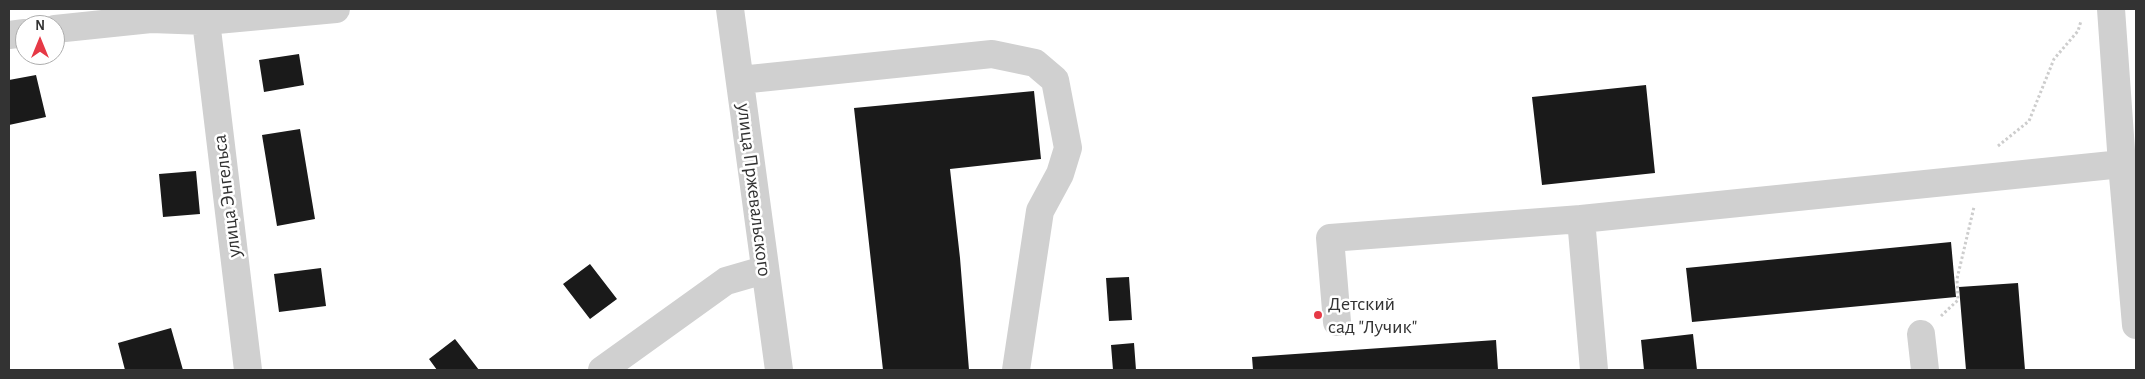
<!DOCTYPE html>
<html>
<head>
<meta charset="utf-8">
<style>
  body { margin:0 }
  #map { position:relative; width:2145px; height:379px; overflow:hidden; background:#fff; font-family:"Alegreya Sans",sans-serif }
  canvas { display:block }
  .frame { position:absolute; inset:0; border:10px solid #333; pointer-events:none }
  .north { position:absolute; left:15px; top:15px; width:50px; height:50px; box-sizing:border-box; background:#fff; border:1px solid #adadad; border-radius:50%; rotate:0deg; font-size:14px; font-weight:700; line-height:20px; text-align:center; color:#333 }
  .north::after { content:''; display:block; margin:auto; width:18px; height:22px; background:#e63946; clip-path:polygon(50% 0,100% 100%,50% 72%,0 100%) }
</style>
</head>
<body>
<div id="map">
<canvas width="2145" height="379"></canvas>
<div class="frame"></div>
<div class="north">N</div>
</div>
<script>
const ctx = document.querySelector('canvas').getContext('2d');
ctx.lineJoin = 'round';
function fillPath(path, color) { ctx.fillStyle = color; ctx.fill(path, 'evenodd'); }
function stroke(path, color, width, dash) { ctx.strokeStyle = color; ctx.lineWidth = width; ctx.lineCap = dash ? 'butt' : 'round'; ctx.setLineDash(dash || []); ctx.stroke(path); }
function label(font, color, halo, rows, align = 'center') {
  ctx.font = font + ' "Alegreya Sans",sans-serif'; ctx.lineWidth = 5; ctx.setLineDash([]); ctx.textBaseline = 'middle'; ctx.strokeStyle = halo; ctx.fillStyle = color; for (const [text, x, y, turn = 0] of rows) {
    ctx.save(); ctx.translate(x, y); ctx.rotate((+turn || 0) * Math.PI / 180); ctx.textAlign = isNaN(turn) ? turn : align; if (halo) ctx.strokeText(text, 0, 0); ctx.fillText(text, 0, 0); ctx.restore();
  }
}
fillPath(new Path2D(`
  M299 54 304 85 264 92 259 60Z
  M36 75 46 117 9 125V80Z
  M1646 85 1655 173 1542 185 1532 97Z
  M1034 91 1041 159 950 169 960 258 969 370H883L854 108Z
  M300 129 315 219 277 226 262 135Z
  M196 171 200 214 163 217 159 174Z
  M1951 242 1956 297 1692 322 1686 268Z
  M590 264 617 299 590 319 563 284Z
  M321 268 326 306 279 312 274 274Z
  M1129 277 1132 320 1109 321 1106 278Z
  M2018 283 2025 370H1966L1959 287Z
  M171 328 183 370H125L118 343Z
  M1693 334 1697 370H1644L1641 340Z
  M455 339 469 357 479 370H437L429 359Z
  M1496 340 1498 370H1253L1252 357Z
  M1134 343 1136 370H1113L1111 345Z`), '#1a1a1a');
stroke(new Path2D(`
  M1998 146 2029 121 2054 59 2078 31 2081 21
  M1941 316 1958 300 1957 279 1974 207`), '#cdcdcd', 3, [2.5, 2.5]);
stroke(new Path2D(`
  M730 9 779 370
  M2111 9 2122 164 2136 325
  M206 21 248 370
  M55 29 151 19 206 21 336 9
  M9 35 25 33
  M740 80 992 54 1035 63 1055 80 1068 148 1060 174 1040 211 1016 370
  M1337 322 1330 238 1581 219
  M1921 334 1925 370
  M602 370 726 281 764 270
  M1594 370 1581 219 2122 164`), '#d0d0d0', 28);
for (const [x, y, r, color] of [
  [1318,315,5,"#e63946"]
]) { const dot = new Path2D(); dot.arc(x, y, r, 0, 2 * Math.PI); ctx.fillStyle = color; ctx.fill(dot); stroke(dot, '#fff', 2); }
label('20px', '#333', '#fff', [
  ["улица Пржевальского",754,190,83],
  ["улица Энгельса",227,196,-97]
]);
label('20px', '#333', '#fff', [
  ["Детский",1328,304],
  ["сад \"Лучик\"",1328,327]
], 'left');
</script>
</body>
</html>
